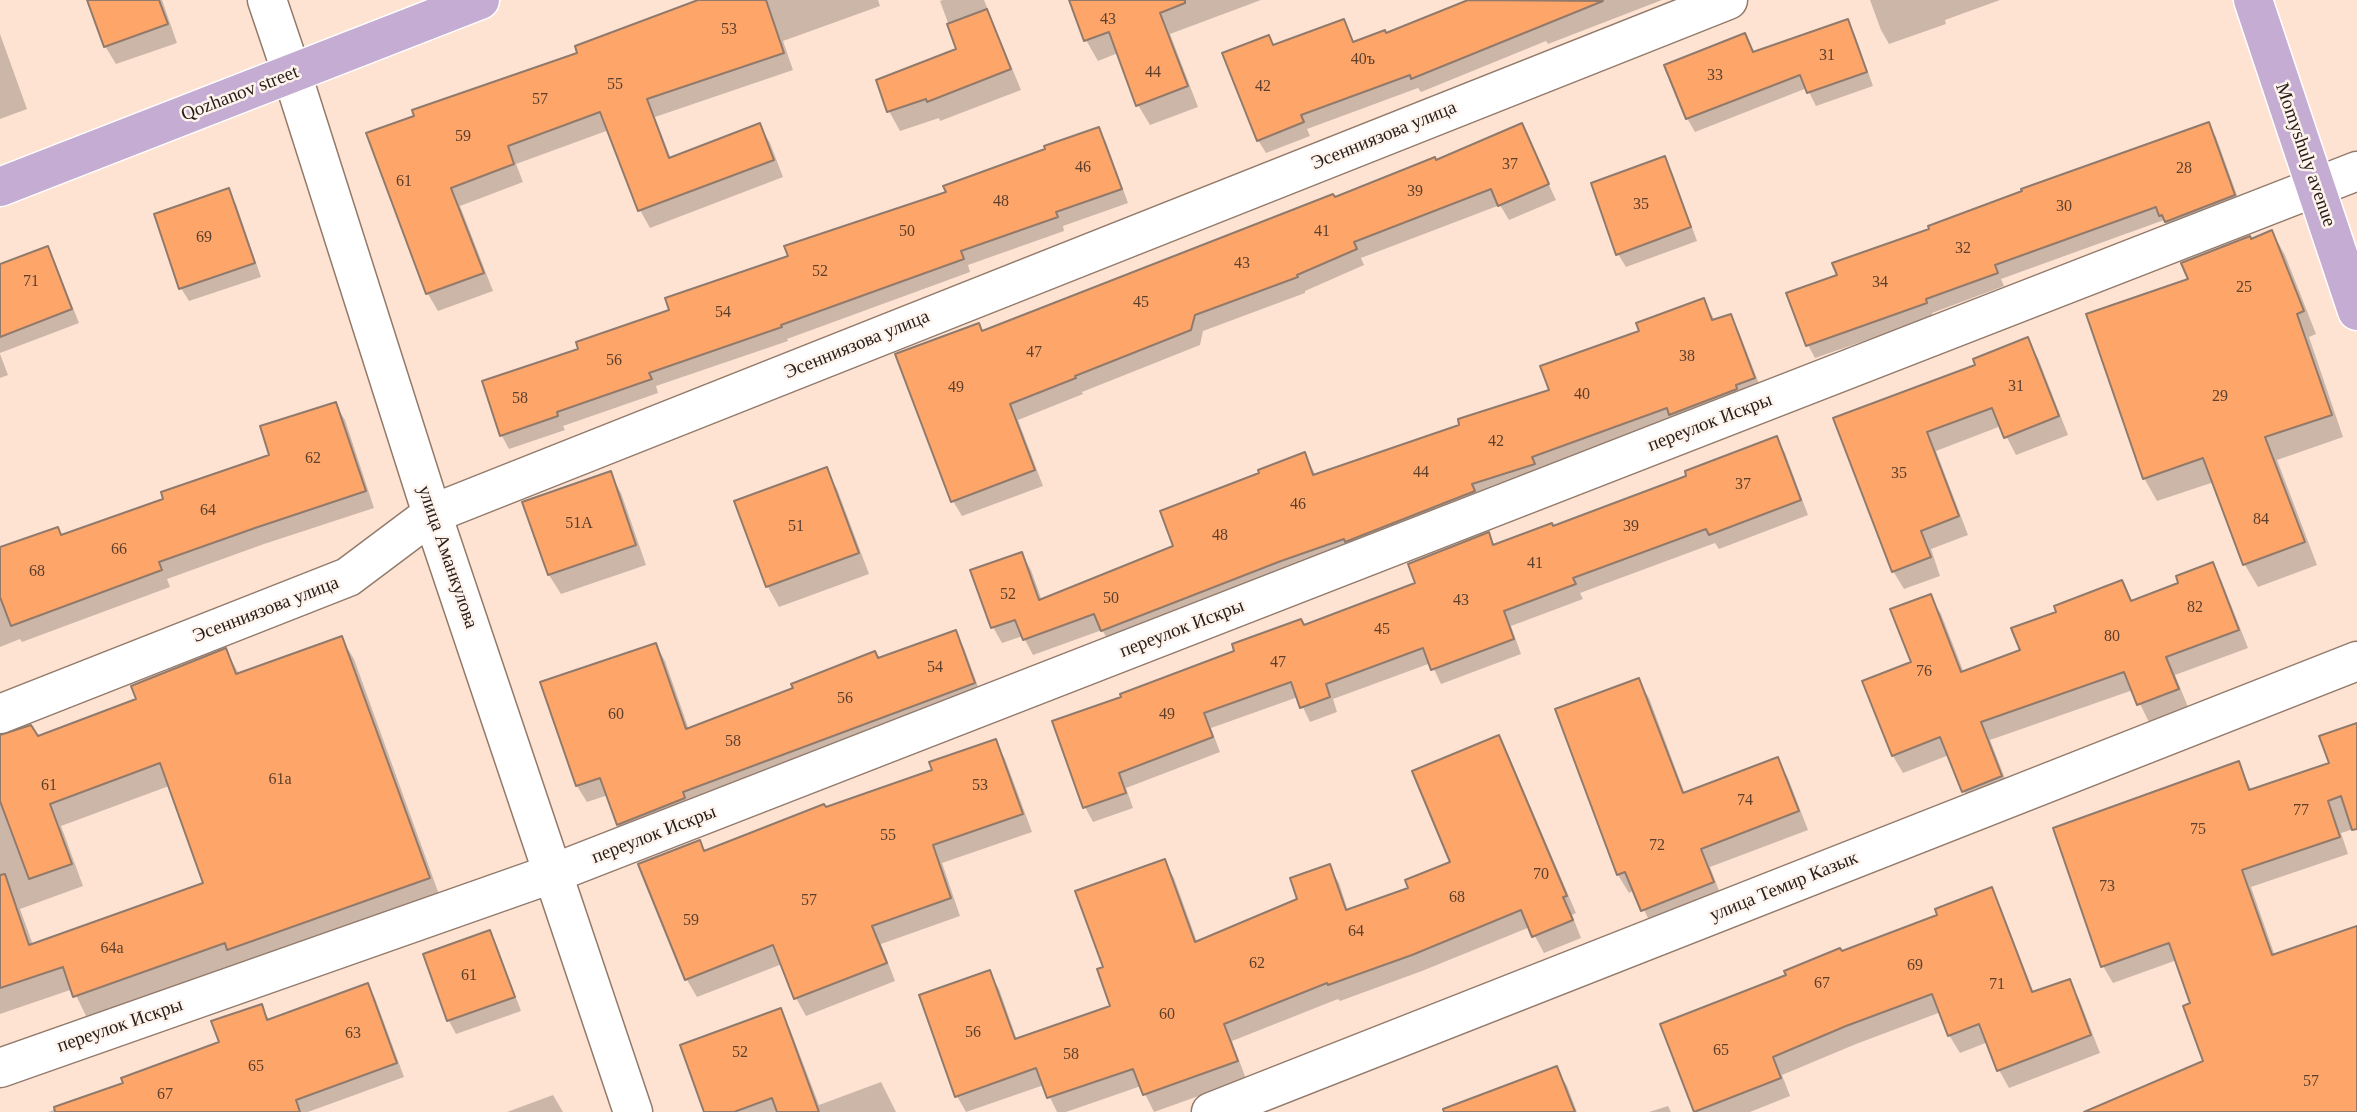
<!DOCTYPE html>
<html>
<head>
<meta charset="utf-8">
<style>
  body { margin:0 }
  canvas { display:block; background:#fee3d2 }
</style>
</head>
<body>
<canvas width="2357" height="1112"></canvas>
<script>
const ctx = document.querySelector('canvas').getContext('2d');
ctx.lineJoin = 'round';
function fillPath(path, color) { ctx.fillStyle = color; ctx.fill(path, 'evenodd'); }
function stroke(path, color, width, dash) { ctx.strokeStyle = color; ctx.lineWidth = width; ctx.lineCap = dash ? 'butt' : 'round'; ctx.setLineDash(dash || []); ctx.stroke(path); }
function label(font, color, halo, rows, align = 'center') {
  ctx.font = font + ' "Times New Roman",serif'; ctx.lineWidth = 5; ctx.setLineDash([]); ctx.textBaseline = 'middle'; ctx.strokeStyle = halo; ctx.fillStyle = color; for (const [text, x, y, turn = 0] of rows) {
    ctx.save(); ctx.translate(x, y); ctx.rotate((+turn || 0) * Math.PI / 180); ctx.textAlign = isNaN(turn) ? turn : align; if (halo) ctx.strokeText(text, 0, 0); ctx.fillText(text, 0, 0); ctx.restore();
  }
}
fillPath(new Path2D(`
  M89 0H162L177 43 116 64 105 46Z
  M705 0H878L880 6 783 41 793 70 655 117 671 159 760 126 770 143 783 177 650 228 640 210 609 130 516 164 523 182 460 206 493 291 438 311 428 294 369 134 579 54Z
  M943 0H984L1021 90 940 121 939 118 900 131 889 111 878 81 958 50 940 1Z
  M1071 0H1261L1170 34 1198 107 1150 125 1138 105 1118 53 1098 61 1086 40Z
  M1473 0H1662L1548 44 1546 41 1421 92 1418 88 1307 129 1310 136 1266 153 1258 140 1274 46 1343 21 1354 44 1386 35Z
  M1870 0H2000L1945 20 1946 24 1889 44 1881 30Z
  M1847 21 1855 35 1873 86 1816 106 1807 88 1695 132 1687 118 1744 36 1754 54Z
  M0 34 27 109 0 119Z
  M2208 124 2216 137 2242 209 2169 229 2164 220 2001 279 2004 286 1932 313 1933 317 1815 358 1808 345 1839 276 1931 230Z
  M1521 125 1556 200 1509 220 1500 205 1361 258 1364 265 1305 291V293L1203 331 1200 345 1082 392 1083 394 1018 420 1043 486 962 516 953 501 983 333 1436 162Z
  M1099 129 1106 142 1128 203 1063 226 1064 231 968 265 970 272 787 339 788 341 656 386 658 393 563 426 565 430 509 449 502 436 484 383 581 350 790 257Z
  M1665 158 1672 172 1697 241 1626 267 1618 254Z
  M228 191 236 204 261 277 189 301 181 288Z
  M2272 232 2285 255 2316 334 2309 337 2343 437 2277 460 2317 565 2258 587 2245 565 2214 482 2157 501 2144 478 2251 241Z
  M47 248 55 262 79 323 0 353V266Z
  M1704 300 1715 321 1730 316 1739 332 1763 394 1112 646 1102 630 1033 655 1023 636 1002 643 993 627 972 572 1022 554 1031 570 1042 601 1175 547 1262 475 1305 454 1316 476 1462 426 1551 391 1641 332Z
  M2028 340 2038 358 2068 435 2016 455 2001 426 1936 451 1968 535 1931 549 1940 576 1904 589 1893 571 1836 419 1978 366Z
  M0 354 8 375 0 378Z
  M335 404 345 420 374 508 264 544 167 579 170 587 22 642 20 639 0 647V550L61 536 165 500 271 456Z
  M1777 438 1785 453 1808 515 1719 549 1715 543 1580 593 1583 599 1511 626 1521 654 1441 684 1431 663 1333 699 1337 712 1310 722 1298 697 1211 728 1220 752 1126 788 1133 808 1093 822 1085 807 1124 698 1304 626 1417 584 1488 535 1495 546 1553 528 1689 477Z
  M826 469 837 489 869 574 779 607 768 587 736 502Z
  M610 473 621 493 646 565 561 594 549 575Z
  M2212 565 2222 582 2248 648 2175 675 2188 707 2149 722 2133 690 1990 740 2011 794 1974 809 1964 791 1949 755 1903 773 1893 756 1864 682 1913 663 1930 596 1941 614 1964 673 2022 652 2058 613 2122 582 2133 602 2180 584Z
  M955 632 964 648 983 700 628 841 618 824 608 795 587 802 577 786 656 645 665 661 689 730Z
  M341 638 354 659 441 900 87 1018 73 989 0 1014V736L37 738 139 700 226 651 239 674ZM169 786 205 884 33 945 20 909 83 886 61 826Z
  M1638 680 1649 698 1685 794 1777 759 1788 778 1808 830 1710 867 1723 901 1653 928 1634 890 1629 893 1618 875 1557 710Z
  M2357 725V828L2341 833 2348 854 2251 887 2275 956 2357 928V1112H2124L2205 1062 2193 1004 2177 960 2113 983 2103 966 2238 763 2252 791 2331 765Z
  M1498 737 1508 754 1576 913 1572 915 1581 938 1544 953 1530 927 1422 971 1340 1001 1338 999 1232 1041 1246 1079 1154 1112 1141 1086 1066 1112H1057L1044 1085 966 1112 957 1096 989 972 999 989 1017 1040 1112 1007 1105 968 1164 861 1174 878 1197 942 1300 900 1329 866 1339 883 1348 911 1410 889 1453 863Z
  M995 741 1005 759 1032 832 942 863 960 916 881 944 895 981 806 1016 796 998 782 964 697 997 687 980 640 865 699 842 706 852 934 771Z
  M1991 890 2001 908 2034 993 2069 981 2079 999 2100 1053 2009 1088 1999 1070 1988 1042 1960 1053 1949 1035 1941 1012 1856 1044 1782 1075 1790 1096 1750 1112H1697L1662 1025 1939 916Z
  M490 932 497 946 521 1011 456 1034 449 1021 425 955Z
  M368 985 375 998 404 1077 308 1112H48L126 1084 221 1044 261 1006 270 1021Z
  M780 1011 790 1029 819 1105 881 1082 896 1112H706Z
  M1556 1068 1567 1086 1577 1112H1445Z
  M553 1095 563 1112H507Z
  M1668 1106 1671 1112H1649Z`), '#0003');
const building = new Path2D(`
  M87 0H159L168 24 104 47Z
  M698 0H766L784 53 647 99 669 158 760 123 774 160 638 211 600 112 508 146 514 164 451 188 484 273 426 294 366 133 414 116 412 110 577 53 575 46Z
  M1069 0H1185V3L1160 13 1188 86 1136 106 1109 32 1084 41Z
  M1468 0 1603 1 1411 79 1410 75 1301 115 1304 122 1257 141 1222 53 1269 35 1273 45 1344 19 1353 42 1385 30 1386 33Z
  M987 9 1011 69 927 102 926 99 887 112 876 80 956 49 947 24Z
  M1848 19 1867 72 1807 93 1800 75 1686 119 1664 65 1745 33 1753 52Z
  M2209 122 2235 195 2165 222 2162 215 2159 216 2156 207 1995 265 1998 273 1926 299 1927 303 1806 346 1786 293 1837 275 1832 263 1929 229 1928 226 2022 191 2021 189Z
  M1522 123 1549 184 1498 206 1491 189 1354 242 1357 249 1297 275 1298 277 1195 315 1191 330 1075 376 1076 378 1010 404 1035 470 951 502 895 354 979 323 982 331 1333 194 1335 197 1435 157 1436 160Z
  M1099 127 1122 189 1056 212 1058 217 961 251 964 259 781 325 782 327 649 373 652 379 557 412 558 416 500 436 482 381 578 349 576 342 669 310 665 298 788 256 784 246 946 192 943 186 1045 149 1044 146Z
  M1665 156 1691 227 1616 255 1591 183Z
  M229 188 255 263 179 289 154 214Z
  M2272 230 2304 311 2297 314 2332 415 2265 437 2305 542 2243 565 2203 458 2143 479 2086 314 2188 279 2181 263 2250 236 2251 239Z
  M48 246 72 309 0 337V264Z
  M1704 298 1712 320 1731 314 1755 378 1736 385 1737 389 1669 415 1667 408 1532 457 1535 464 1472 484 1475 491 1345 542 1344 539 1281 561 1101 631 1094 614 1023 640 1015 620 991 628 970 570 1022 552 1039 600 1173 546 1160 511 1259 473 1258 470 1305 452 1313 475 1459 425 1458 419 1549 390 1540 366 1639 331 1636 323Z
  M2028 337 2059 416 2004 438 1992 408 1927 432 1959 516 1921 531 1931 557 1892 572 1833 418 1975 365 1973 359Z
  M336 402 366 491 255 528 159 562 162 570 11 626 0 597V547L58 527 61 535 163 499 161 492 269 455 260 426Z
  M1777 436 1801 500 1709 535 1706 529 1573 578 1576 584 1504 611 1514 639 1431 670 1423 648 1326 684 1330 697 1300 708 1291 682 1204 713 1213 737 1119 773 1126 793 1083 808 1052 721 1121 697 1120 694 1234 651 1232 644 1301 619 1304 625 1415 583 1408 564 1489 532 1493 545 1552 523 1553 526 1686 476 1685 471Z
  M827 467 859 553 766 587 734 501Z
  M611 471 636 545 548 575 522 502Z
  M2213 562 2239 630 2166 657 2179 689 2137 705 2124 672 1981 722 2002 776 1962 792 1940 737 1892 756 1862 681 1911 662 1890 609 1931 594 1961 672 2020 650 2011 628 2056 612 2054 606 2122 580 2131 601 2178 583 2176 576Z
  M956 630 975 683 683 792 685 798 617 825 600 778 576 786 540 682 656 643 686 729 793 688 791 684 875 651 878 658Z
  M342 636 430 878 227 950 225 943 73 997 63 967 0 988V875L5 874 29 945 203 883 160 763 50 804 72 864 29 879 0 801V735L31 725 38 736 136 699 131 686 226 648 236 674Z
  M1639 678 1683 793 1778 757 1799 811 1701 849 1714 882 1641 911 1625 872 1617 875 1555 709Z
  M2357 723V829L2352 830 2341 796 2328 801 2340 837 2242 870 2272 955 2357 926V1112H2084L2203 1061 2183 1006 2190 1003 2169 943 2101 967 2053 828 2239 761 2249 790 2329 763 2319 736Z
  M1499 735 1567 896 1563 897 1573 920 1532 937 1521 910 1412 955 1328 985 1327 983 1224 1024 1238 1061 1143 1095 1133 1069 1047 1098 1036 1068 955 1097 919 995 990 970 1015 1039 1110 1006 1097 969 1103 967 1075 891 1165 859 1195 942 1297 899 1290 878 1330 864 1346 910 1408 888 1405 880 1450 862 1412 771Z
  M996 739 1023 814 933 845 951 898 872 926 887 963 794 999 773 945 685 980 638 864 700 840 704 851 824 804 826 807 932 770 929 762Z
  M1992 887 2032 992 2070 979 2091 1035 1997 1071 1979 1024 1948 1036 1932 994 1846 1026 1773 1057 1781 1078 1694 1112 1660 1024 1786 975 1784 971 1840 948 1842 951 1937 915 1935 909Z
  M490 930 515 997 447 1021 423 954Z
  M368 983 397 1063 296 1100 300 1112H55L54 1107 123 1083 121 1078 219 1042 211 1021 262 1004 267 1020Z
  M781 1008 819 1112H777L772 1098 734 1112H704L680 1045Z
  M1557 1066 1575 1112H1444L1443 1109Z`);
fillPath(building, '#fea66a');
stroke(building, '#917a6b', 2);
const minor = new Path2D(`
  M267 0 292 74 432 514 633 1112
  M0 714 348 577 432 514 1728 0
  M0 1068 554 873 2357 171
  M1211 1112 2357 661`);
const major = new Path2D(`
  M2253 0 2357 311
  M0 187 480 0`);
stroke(minor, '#927a6b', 41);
stroke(major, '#fff', 41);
stroke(minor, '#fff', 38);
stroke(major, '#c4acd3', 38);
label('16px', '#5d3f2c', null, [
  ["43",1108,20],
  ["53",729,30],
  ["31",1827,56],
  ["40ъ",1363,60],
  ["44",1153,73],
  ["33",1715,76],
  ["55",615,85],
  ["42",1263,87],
  ["57",540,100],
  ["59",463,137],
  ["37",1510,165],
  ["46",1083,168],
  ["28",2184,169],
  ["61",404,182],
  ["39",1415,192],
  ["48",1001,202],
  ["35",1641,205],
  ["30",2064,207],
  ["50",907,232],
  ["41",1322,232],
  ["69",204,238],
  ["32",1963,249],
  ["43",1242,264],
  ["52",820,272],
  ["71",31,282],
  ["34",1880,283],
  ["25",2244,288],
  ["45",1141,303],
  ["54",723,313],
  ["47",1034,353],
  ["38",1687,357],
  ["56",614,361],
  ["31",2016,387],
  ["49",956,388],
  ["40",1582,395],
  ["29",2220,397],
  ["58",520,399],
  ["42",1496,442],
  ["62",313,459],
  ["44",1421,473],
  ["35",1899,474],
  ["37",1743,485],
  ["46",1298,505],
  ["64",208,511],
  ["84",2261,520],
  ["51А",579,524],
  ["51",796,527],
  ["39",1631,527],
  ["48",1220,536],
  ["66",119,550],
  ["41",1535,564],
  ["68",37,572],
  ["52",1008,595],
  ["50",1111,599],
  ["43",1461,601],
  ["82",2195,608],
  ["45",1382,630],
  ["80",2112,637],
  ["47",1278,663],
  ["54",935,668],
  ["76",1924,672],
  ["56",845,699],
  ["60",616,715],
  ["49",1167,715],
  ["58",733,742],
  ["61а",280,780],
  ["61",49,786],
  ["53",980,786],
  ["74",1745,801],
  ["77",2301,811],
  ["75",2198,830],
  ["55",888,836],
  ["72",1657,846],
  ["70",1541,875],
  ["73",2107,887],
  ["68",1457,898],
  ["57",809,901],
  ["59",691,921],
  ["64",1356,932],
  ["64а",112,949],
  ["62",1257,964],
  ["69",1915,966],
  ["61",469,976],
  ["67",1822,984],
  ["71",1997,985],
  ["60",1167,1015],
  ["56",973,1033],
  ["63",353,1034],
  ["65",1721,1051],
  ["52",740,1053],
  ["58",1071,1055],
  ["65",256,1067],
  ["57",2311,1082],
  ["67",165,1095]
]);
label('19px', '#271d17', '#fff4ed', [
  ["Qozhanov street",240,94,-21],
  ["Эсенниязова улица",1384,136,-22],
  ["Momyshuly avenue",2305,155,71],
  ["Эсенниязова улица",857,345,-22],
  ["переулок Искры",1710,423,-21],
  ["улица Аманкулова",447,557,71],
  ["Эсенниязова улица",266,610,-21],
  ["переулок Искры",1182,629,-21],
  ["переулок Искры",654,835,-21],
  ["улица Темир Казык",1784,887,-22],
  ["переулок Искры",120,1026,-19]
]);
</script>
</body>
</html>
